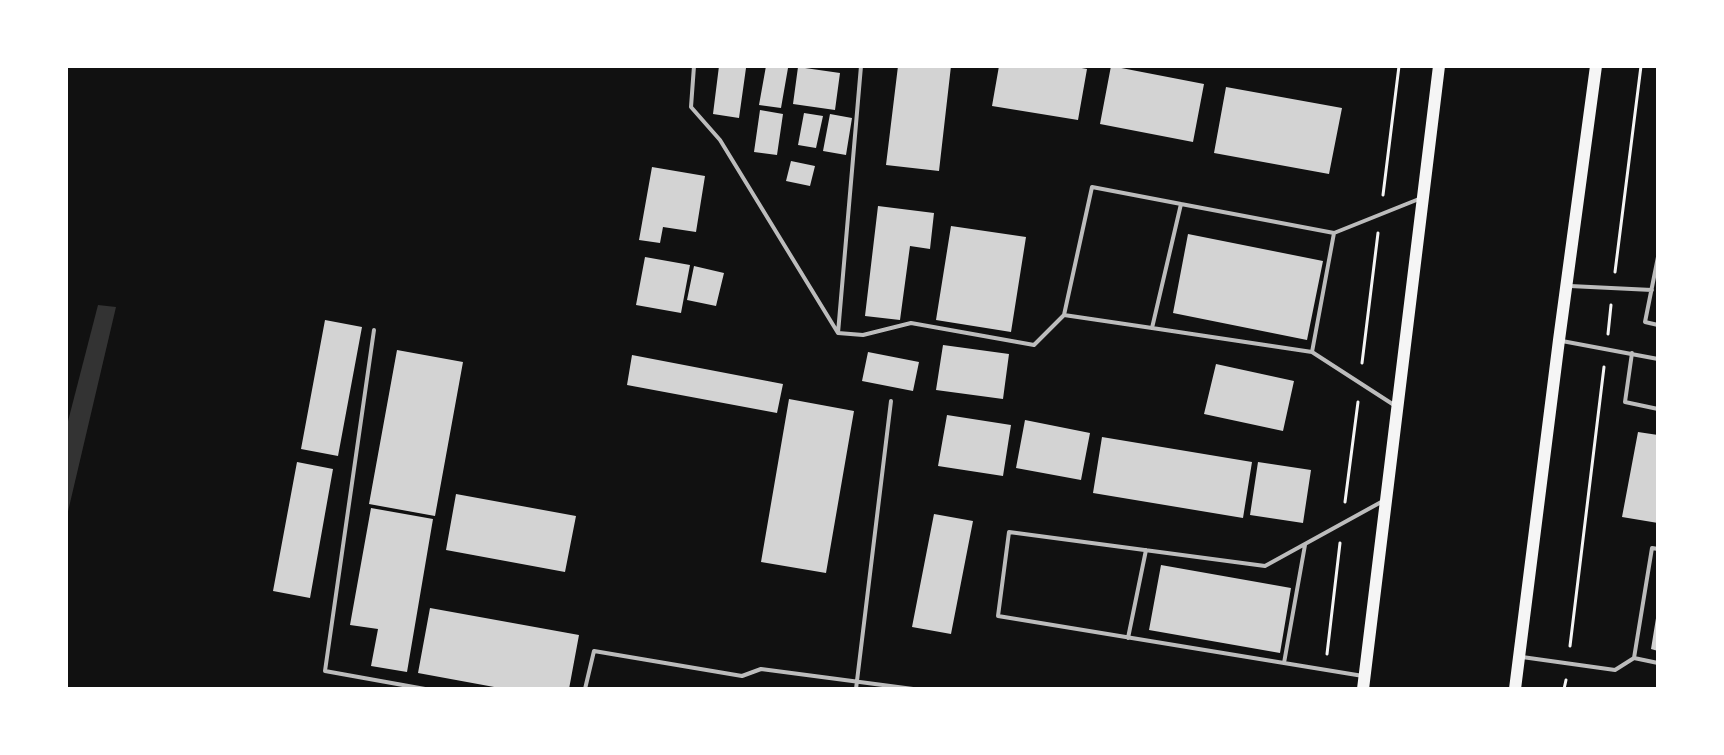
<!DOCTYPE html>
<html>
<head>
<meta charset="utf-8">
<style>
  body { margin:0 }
  #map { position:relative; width:1724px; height:755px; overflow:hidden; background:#111; font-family:"Fira Sans Condensed",sans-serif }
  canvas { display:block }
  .frame { position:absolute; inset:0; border:68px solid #fff; pointer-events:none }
</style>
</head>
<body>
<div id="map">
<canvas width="1724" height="755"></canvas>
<div class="frame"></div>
</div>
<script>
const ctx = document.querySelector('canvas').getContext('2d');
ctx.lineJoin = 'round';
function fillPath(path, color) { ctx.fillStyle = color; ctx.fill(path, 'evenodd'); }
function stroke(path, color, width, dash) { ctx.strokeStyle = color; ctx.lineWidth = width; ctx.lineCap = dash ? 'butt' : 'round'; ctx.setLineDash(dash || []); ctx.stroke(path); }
fillPath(new Path2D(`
  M98 305 116 307 66 520V429Z`), '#333');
fillPath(new Path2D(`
  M719 66 746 68 739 118 713 114Z
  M766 66 788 68 781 108 759 105Z
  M898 66H951L939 171 886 165Z
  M999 66H1071L1087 69 1078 120 992 106Z
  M1111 66 1204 84 1193 142 1100 124Z
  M798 67 840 73 835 110 793 104Z
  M1226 87 1342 108 1329 174 1214 153Z
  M760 110 783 114 777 155 754 152Z
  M804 113 823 116 816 148 798 145Z
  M830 114 852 118 846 155 823 151Z
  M791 161 815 166 810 186 786 181Z
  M652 167 705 176 696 232 663 227 660 243 639 240Z
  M878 206 934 213 930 249 910 246 900 320 865 316Z
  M951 226 1026 237 1011 332 936 320Z
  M1188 234 1323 261 1307 340 1173 313Z
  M645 257 690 265 681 313 636 305Z
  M694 266 724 273 716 306 687 300Z
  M325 320 362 327 338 456 301 449Z
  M943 345 1009 354 1003 399 936 390Z
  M397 350 463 362 435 516 369 504Z
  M868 352 919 362 913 391 862 381Z
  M632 355 783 384 777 413 627 385Z
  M1216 364 1294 381 1283 431 1204 414Z
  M789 399 854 411 826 573 761 562Z
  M947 415 1011 425 1003 476 938 466Z
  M1025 420 1090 433 1081 480 1016 468Z
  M1638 432 1658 435V523L1622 517Z
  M1102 437 1252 462 1243 518 1093 493Z
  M297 462 333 469 310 598 273 591Z
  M1258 462 1311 470 1303 523 1250 515Z
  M456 494 576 516 565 572 446 550Z
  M371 508 433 519 407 672 371 666 378 629 350 625Z
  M934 514 973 521 951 634 912 627Z
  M1161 565 1291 588 1280 653 1149 630Z
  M430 608 579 635 569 689H505L418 673Z
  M1657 612H1658V651L1651 649Z`), '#d3d3d3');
stroke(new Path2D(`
  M1383 195 1399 66
  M1615 272 1641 66
  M1608 334 1611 305
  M1362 363 1378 233
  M1345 502 1358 402
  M1570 646 1604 367
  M1327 654 1340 543
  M1564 689 1566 680`), '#f5f5f5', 3);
stroke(new Path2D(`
  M694 66 691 107 720 140 838 333
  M1658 257 1645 322 1658 325
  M1570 286 1652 290
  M1152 328 1064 315 1092 187 1181 204
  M374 330 325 671 425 689
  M838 333 861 66
  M838 333 863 335 911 323 1034 345 1064 315
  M1562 341 1658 359
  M1312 352 1152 328 1181 204 1334 233
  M1632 353 1625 402 1658 409
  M1394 405 1312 352 1334 233 1419 199
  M1128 638 1146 550
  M1522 657 1615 670 1634 658 1658 663
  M1634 658 1652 548 1658 549
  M1284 663 1305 545
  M1363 676 998 616 1009 532 1265 566 1383 501
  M585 689 594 651 742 676 761 669 913 689
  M856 689 891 401`), '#bcbcbc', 4);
stroke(new Path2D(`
  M1363 689 1439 66
  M1515 689 1559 340 1596 66`), '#f5f5f5', 12);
</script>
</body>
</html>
